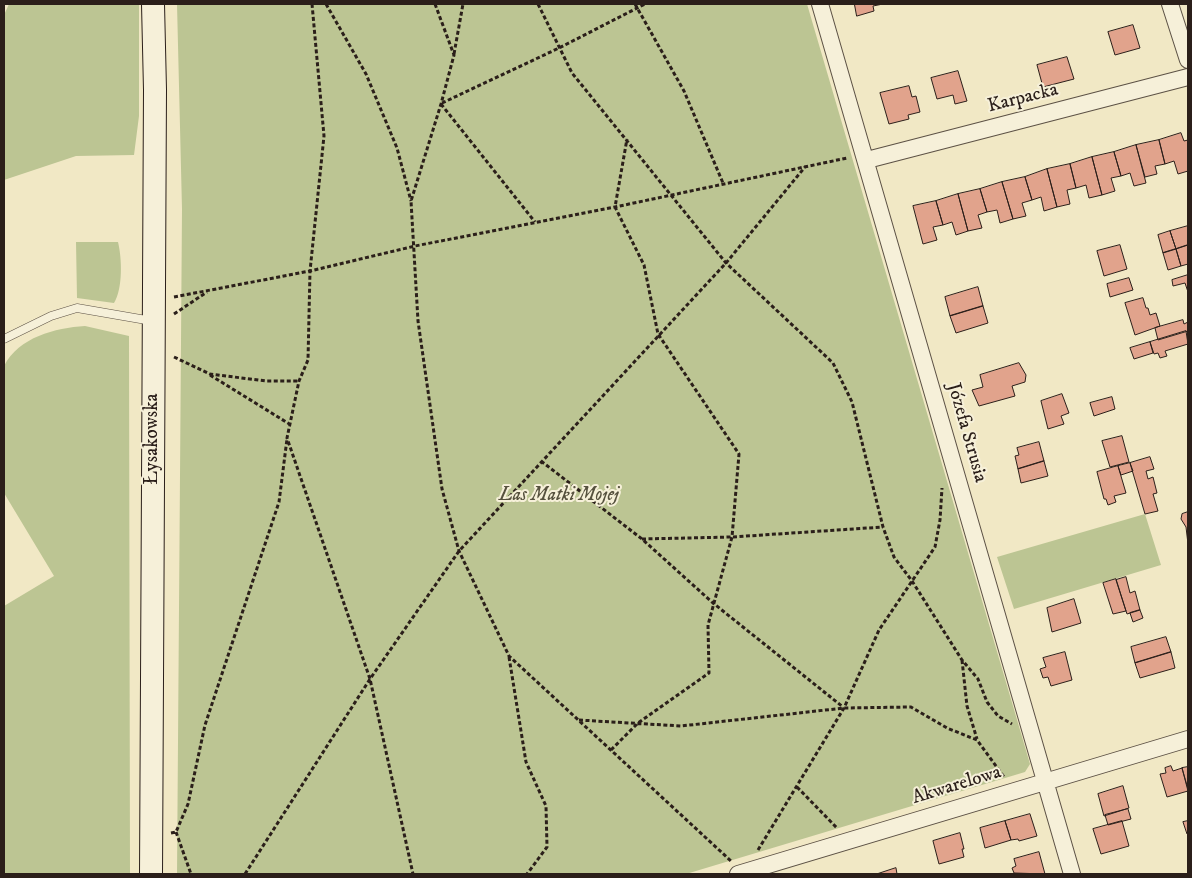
<!DOCTYPE html>
<html>
<head>
<meta charset="utf-8">
<style>
  body { margin:0 }
  #map { position:relative; width:1192px; height:878px; overflow:hidden; background:#f1e8c5; font-family:"IM FELL DW Pica",serif }
  canvas { display:block }
  .frame { position:absolute; inset:0; border:5px solid #2b1f1a; pointer-events:none }
</style>
</head>
<body>
<div id="map">
<canvas width="1192" height="878"></canvas>
<div class="frame"></div>
</div>
<script>
const ctx = document.querySelector('canvas').getContext('2d');
ctx.lineJoin = 'round';
function fillPath(path, color) { ctx.fillStyle = color; ctx.fill(path, 'evenodd'); }
function stroke(path, color, width, dash) { ctx.strokeStyle = color; ctx.lineWidth = width; ctx.lineCap = dash ? 'butt' : 'round'; ctx.setLineDash(dash || []); ctx.stroke(path); }
function label(font, color, halo, rows, align = 'center') {
  ctx.font = font + ' "IM FELL DW Pica",serif'; ctx.lineWidth = 4; ctx.setLineDash([]); ctx.textBaseline = 'middle'; ctx.strokeStyle = halo; ctx.fillStyle = color; for (const [text, x, y, turn = 0] of rows) {
    ctx.save(); ctx.translate(x, y); ctx.rotate((+turn || 0) * Math.PI / 180); ctx.textAlign = isNaN(turn) ? turn : align; if (halo) ctx.strokeText(text, 0, 0); ctx.fillText(text, 0, 0); ctx.restore();
  }
}
fillPath(new Path2D(`
  M9 4H139V116L134 155 76 156 4 180V15Z
  M177 4H807L1030 764 1025 772 686 874H177L182 209Z
  M76 242H118C122 258 123 289 114 303L77 298Z
  M85 326 129 336 130 874H4V606L54 576 4 493V366C19 337 55 328 85 326Z
  M1145 514 1161 565 1014 609 997 557Z`), '#bcc593');
const building = new Path2D(`
  M854 4H853H883L873 6 874 11 857 16Z
  M1133 25 1140 48 1115 55 1108 32Z
  M1067 57 1074 79 1043 87 1037 65Z
  M958 71 967 101 955 104 953 95 937 99 931 78Z
  M909 86 912 97 916 96 920 112 908 115 909 119 889 124 880 93Z
  M1181 133 1184 141 1188 140V171L1178 174 1174 161 1165 164 1159 140Z
  M1159 140 1165 164 1155 166 1157 174 1145 177 1136 145Z
  M1136 145 1146 183 1134 186 1130 173 1121 176 1114 152Z
  M1114 152 1121 176 1111 178 1115 191 1102 195 1092 157Z
  M1092 157 1102 195 1089 198 1086 185 1076 188 1070 164Z
  M1070 164 1076 188 1067 190 1070 204 1057 207 1047 169Z
  M1047 169 1057 207 1044 211 1041 197 1032 200 1025 177Z
  M1025 177 1032 200 1022 203 1026 216 1013 219 1002 182Z
  M1002 182 1013 219 1000 223 997 210 987 212 980 189Z
  M980 189 987 212 978 215 982 228 968 231 958 194Z
  M958 194 968 231 956 235 952 222 943 225 936 201Z
  M936 201 943 225 933 227 937 240 923 244 913 206Z
  M1188 226V245L1176 249 1170 231Z
  M1170 231 1176 249 1163 253 1158 235Z
  M1120 245 1127 269 1104 276 1097 251Z
  M1188 245V264L1181 266 1176 249Z
  M1176 249 1181 266 1168 270 1163 253Z
  M1188 275V292L1185 283 1173 286 1172 280Z
  M1129 278 1133 290 1110 297 1107 284Z
  M978 287 983 306 950 316 945 297Z
  M1143 298 1146 308H1148L1150 315 1156 313 1160 326 1135 335 1125 303Z
  M983 306 988 323 956 333 950 316Z
  M1183 320 1184 324 1188 322V331L1158 340 1155 328Z
  M1186 331 1188 344 1165 351 1167 356 1160 358 1158 353 1154 354 1150 342Z
  M1150 342 1153 353 1134 359 1130 348Z
  M1019 363 1026 375 1025 382 1012 386 1015 396 979 406 972 390 983 387 980 375Z
  M1062 394 1069 413 1061 416 1064 424 1048 429 1041 401Z
  M1112 397 1115 409 1094 416 1090 403Z
  M1122 436 1129 462 1110 467 1102 441Z
  M1039 442 1044 461 1018 469 1015 456 1019 455 1017 448Z
  M1150 457 1154 469 1146 471 1148 479 1153 477 1157 493 1153 494 1158 511 1145 514 1130 463Z
  M1044 461 1048 476 1021 483 1018 469Z
  M1130 463 1133 471 1121 475 1118 466Z
  M1118 466 1126 493 1114 496 1116 502 1108 505 1106 499H1104L1097 472Z
  M1188 512V544L1186 527 1181 519 1182 514Z
  M1126 577 1130 593 1135 591 1140 610 1127 614 1116 580Z
  M1116 579 1126 611 1113 614 1103 583Z
  M1074 599 1081 623 1052 632 1047 608Z
  M1140 610 1143 618 1133 622 1130 613Z
  M1166 637 1171 652 1135 663 1131 647Z
  M1065 652 1072 680 1051 686 1048 677 1043 678 1040 669 1046 667 1043 658Z
  M1171 652 1175 668 1140 678 1135 663Z
  M1171 766 1173 771 1182 768 1188 791 1167 797 1160 774 1166 773 1165 768Z
  M1188 767V789L1182 768Z
  M1123 786 1129 808 1104 816 1098 794Z
  M1128 809 1131 819 1108 825 1105 815Z
  M1030 814 1037 836 1019 841 1018 839 1011 840 1005 821Z
  M1005 821 1011 840 985 848 980 828Z
  M1122 821 1129 846 1101 854 1093 829Z
  M1188 821V834H1187L1183 822Z
  M960 833 964 849H962L964 857 939 864 933 841Z
  M1039 852 1045 874 1014 873 1012 868 1016 866 1014 859Z
  M896 868 897 874H877Z`);
fillPath(building, '#e1a38c');
stroke(building, '#2b1f1a', 1);
const lane = new Path2D(`
  M4 339 51 316 77 308 152 321`);
const street = new Path2D(`
  M820 4 1072 874
  M1170 4 1188 60
  M867 160 1188 77
  M738 874 1188 739`);
const secondary = new Path2D(`
  M151 874 155 90 153 4`);
stroke(lane, '#5c5145', 9);
stroke(street, '#5c5145', 18);
stroke(secondary, '#2b1f1a', 24);
stroke(new Path2D(`
  M312 4 324 136 310 271 308 360 299 381 287 438 370 679 413 874
  M326 4 366 74 397 148 411 201
  M435 4 454 55 441 104 411 201 418 321 442 489 459 551 509 656 731 861
  M538 4 572 73 726 263 833 363 852 402 883 527 894 557 912 581 962 660 978 679 987 702 998 716 1012 724
  M635 4 684 91 723 183
  M454 54 463 4
  M442 103 559 48 645 4
  M441 104 535 222
  M174 297 310 271 415 246 615 207 847 158
  M174 314 207 292
  M174 357 210 374 266 381H299
  M210 375 291 425
  M541 461 642 539 713 603 843 707
  M642 539 732 537 883 527
  M509 657 526 762 546 806 547 847 527 874
  M962 660 967 706 977 739
  M579 720 681 726 844 708 911 707 947 728 977 740 1004 777
  M611 750 638 723 709 673 708 625 732 537 739 454 658 334 644 265 615 207 627 139
  M797 787 837 828
  M176 832 191 874
  M171 833 176 832 188 804 205 725 279 502 287 439
  M758 850 844 708 879 630 935 547 940 520 942 488
  M245 874 370 679 459 551 726 263 805 167`), '#2b1f1a', 3, [4, 2.5]);
stroke(lane, '#f6f0d9', 8);
stroke(street, '#f6f0d9', 16);
stroke(secondary, '#f6f0d9', 22);
label('19px', '#2b1f1a', '#f6f0d9', [
  ["Karpacka",1023,99,-14],
  ["Józefa Strusia",966,433,74],
  ["Łysakowska",153,439,-90],
  ["Akwarelowa",957,786,-17]
]);
label('italic 19px', '#56513e', '#f6f0d9', [
  ["Las Matki Mojej",559,496]
]);
</script>
</body>
</html>
